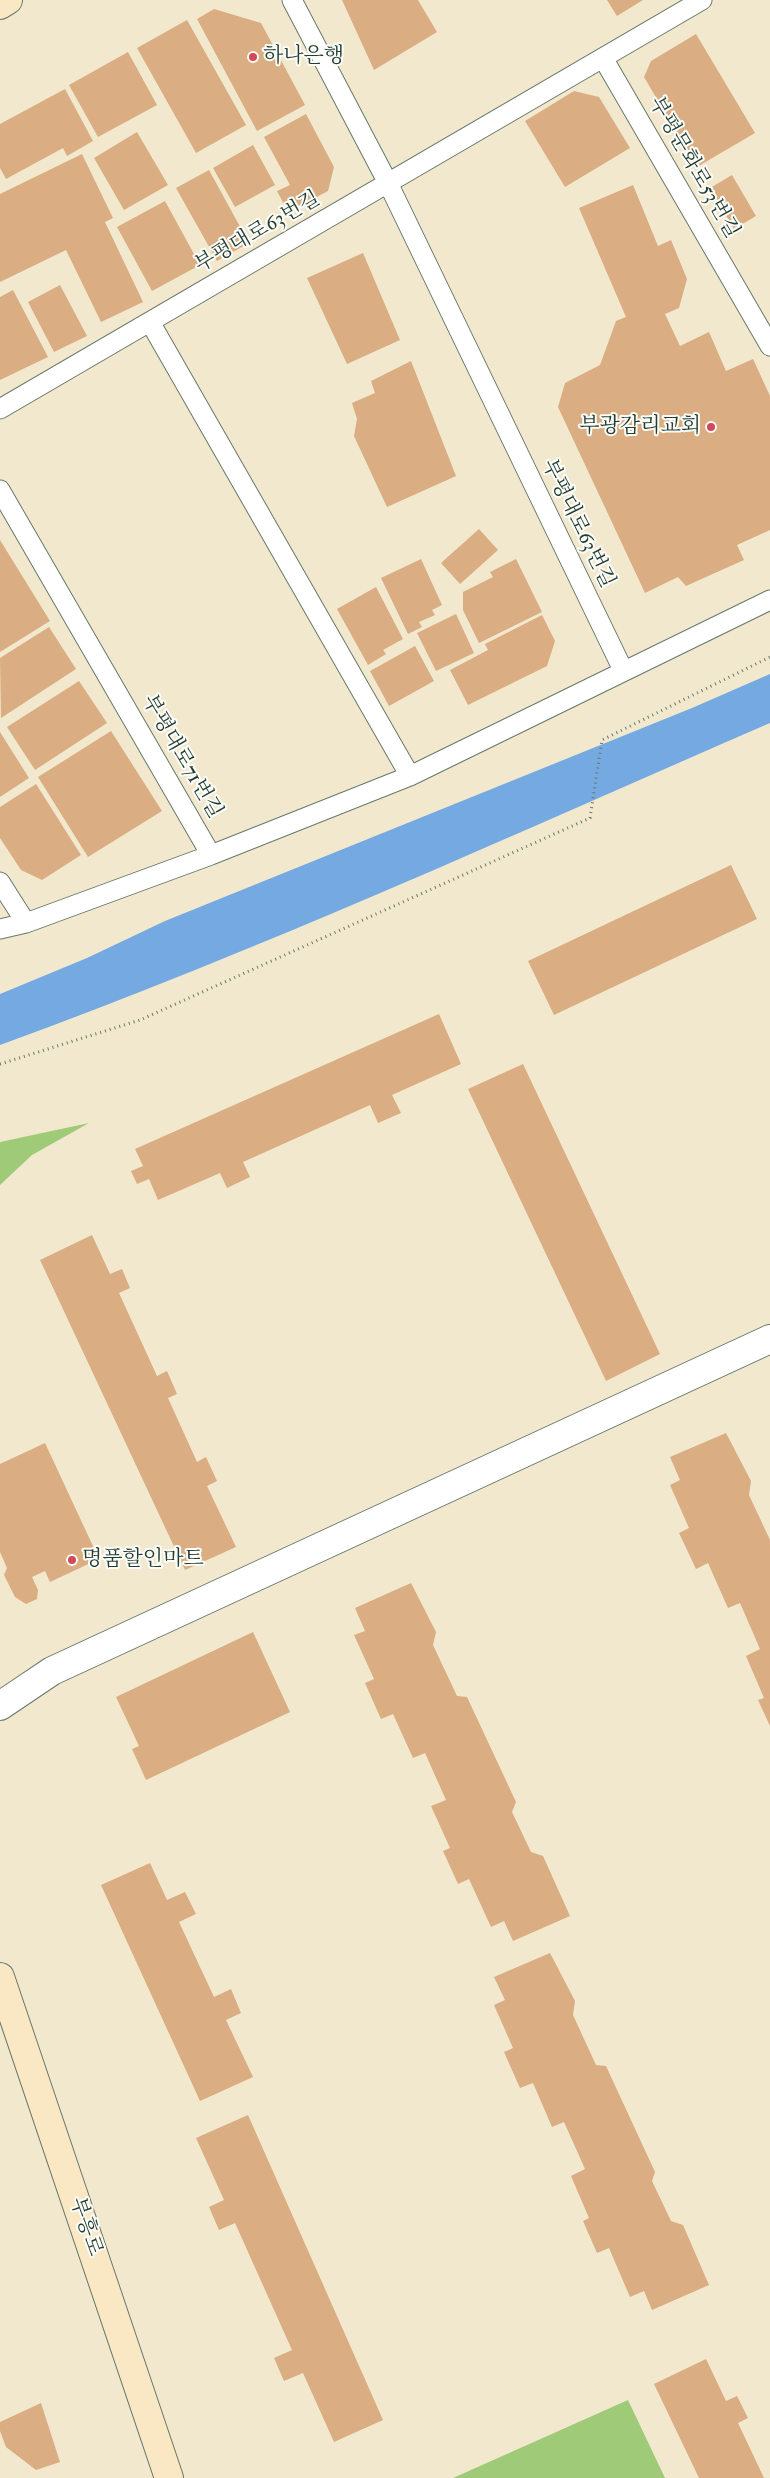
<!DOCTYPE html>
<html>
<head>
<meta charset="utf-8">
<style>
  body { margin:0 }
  canvas { display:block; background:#f1e8ce }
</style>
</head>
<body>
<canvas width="770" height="2478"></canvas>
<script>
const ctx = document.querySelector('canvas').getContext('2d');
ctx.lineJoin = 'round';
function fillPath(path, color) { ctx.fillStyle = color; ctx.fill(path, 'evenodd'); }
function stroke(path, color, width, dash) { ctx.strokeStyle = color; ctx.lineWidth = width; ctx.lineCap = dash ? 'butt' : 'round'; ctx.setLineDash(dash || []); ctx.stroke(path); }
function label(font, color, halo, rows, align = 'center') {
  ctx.font = font + ' "IM FELL Double Pica","Noto Serif KR",serif'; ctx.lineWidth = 4; ctx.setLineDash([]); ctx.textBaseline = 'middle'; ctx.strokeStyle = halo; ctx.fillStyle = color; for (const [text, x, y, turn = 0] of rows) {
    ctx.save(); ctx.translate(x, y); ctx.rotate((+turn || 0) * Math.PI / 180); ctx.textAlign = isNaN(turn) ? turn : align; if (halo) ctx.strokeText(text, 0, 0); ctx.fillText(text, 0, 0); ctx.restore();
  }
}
fillPath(new Path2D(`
  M89 1123 32 1155 0 1185V1142Z
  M628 2400 665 2478H453Z`), '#9fcb79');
fillPath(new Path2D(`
  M770 674V723C515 834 261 950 0 1045V994L87 958 165 921 692 708Z`), '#75a9e2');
fillPath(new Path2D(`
  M342 0H418L437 32 374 70Z
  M607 0H643L617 16Z
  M214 9 261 23 305 105 257 131 197 19Z
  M187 20 246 125 196 153 137 48Z
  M696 34 755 133 697 167 644 77 651 61Z
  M128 52 157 105 98 137 69 85Z
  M65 89 93 141 67 156 63 148 6 179 0 168V124Z
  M574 91 599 97 630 148 565 187 525 121Z
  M306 114 334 167 328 191 288 212 277 191 290 185 264 137Z
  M137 132 168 185 124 210 94 158Z
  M253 145 275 185 235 207 213 168Z
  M82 154 113 218 105 222 143 302 101 322 66 250 0 282V194Z
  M209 170 249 243 217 261 176 188Z
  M732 175 756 216 734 229 710 188Z
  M633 185 658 246 671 240 687 279 679 308 665 314 680 346 709 332 726 371 753 359 770 396V530L737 545 744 560 686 586 678 577 645 593 558 407 565 383 600 365 616 321 626 317 579 208Z
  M165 201 200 265 152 291 117 227Z
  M363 253 400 340 347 364 307 278Z
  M60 285 87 336 54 352 28 302Z
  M13 290 48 357 0 380V297Z
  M411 361 456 476 387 507 354 436 357 419 352 403 375 393 371 381Z
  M479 529 498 550 460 584 441 563Z
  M0 540 50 621 0 652Z
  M421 559 442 605 432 610 435 615 419 622 422 627 408 634 381 578Z
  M516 559 542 612 479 643 463 610V592L493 577 490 572Z
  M376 587 403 639 383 650 386 654 368 665 337 609Z
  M456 614 474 653 436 671 417 633Z
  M542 615 555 641 547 666 468 705 450 670 488 650 485 644Z
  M49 627 76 669 1 718 0 658Z
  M415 646 434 681 389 706 370 671Z
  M79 681 107 723 35 770 7 727Z
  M111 731 162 811 88 857 38 777Z
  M0 732 29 778 0 797Z
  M36 784 81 855 42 880 21 870 0 838V807Z
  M731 865 757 919 554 1015 528 961Z
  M439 1014 461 1064 392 1095 401 1113 378 1123 370 1105 243 1162 250 1177 227 1188 220 1173 158 1200 149 1179 137 1184 131 1171 143 1166 135 1149Z
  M523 1064 660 1354 606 1381 468 1089Z
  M92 1235 110 1274 122 1269 130 1288 119 1293 157 1376 167 1371 177 1394 168 1398 197 1462 206 1457 217 1481 207 1486 236 1547 185 1570 40 1260Z
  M726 1433 751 1481 749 1495 770 1540V1726L758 1700 764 1698 746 1656 760 1649 740 1603 728 1608 708 1563 696 1569 679 1533 689 1528 670 1485 680 1480 670 1457Z
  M45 1443 99 1559 50 1582 45 1571 32 1577 38 1590 37 1599 26 1604 15 1597 4 1575 7 1568 0 1552V1464Z
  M411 1583 436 1632 433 1645 457 1696 467 1697 516 1802 512 1812 531 1852 543 1856 570 1916 513 1941 504 1921 491 1927 469 1879 458 1884 443 1851 450 1848 431 1806 446 1800 425 1753 413 1758 393 1714 381 1719 365 1683 374 1679 354 1635 365 1631 355 1608Z
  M253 1632 290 1712 146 1780 132 1749 139 1746 116 1697Z
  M150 1863 167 1900 185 1892 196 1914 179 1922 214 1997 231 1989 241 2013 226 2020 253 2077 200 2101 101 1885Z
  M550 1953 575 2001 573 2015 596 2065 606 2066 655 2172 652 2181 671 2221 683 2225 709 2285 652 2310 644 2291 630 2297 609 2248 597 2253 583 2221 589 2218 571 2176 585 2169 564 2122 552 2127 533 2083 520 2088 504 2052 513 2048 494 2005 505 2000 494 1977Z
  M248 2115 383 2420 334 2442 303 2373 284 2381 274 2358 292 2350 235 2223 219 2230 209 2207 224 2200 196 2138Z
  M706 2359 726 2401 737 2396 748 2418 738 2423 764 2478H699L654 2384Z
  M41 2403 60 2462 36 2470 6 2447 0 2431V2422Z`), '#daad82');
const service = new Path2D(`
  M292 0 388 183 623 670
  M603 58 770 346
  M150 322 410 776
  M0 409 702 0
  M0 490 211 855
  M0 882 26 923
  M0 929 26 923 211 855 410 776 770 600`);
const minor = new Path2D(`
  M0 1706 52 1671 770 1339`);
const secondary = new Path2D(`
  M0 5 8 0
  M0 1977 169 2478`);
stroke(service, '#68796a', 21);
stroke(minor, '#68796a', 30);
stroke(secondary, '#68796a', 30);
stroke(new Path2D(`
  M0 1064 140 1020 590 818 602 740 770 657`), '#68796a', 3, [1, 4]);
stroke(service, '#fff', 19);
stroke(minor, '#fff', 28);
stroke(secondary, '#fae7c3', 28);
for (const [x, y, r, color] of [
  [253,57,5,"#d1495b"],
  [711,427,5,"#d1495b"],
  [72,1560,5,"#d1495b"]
]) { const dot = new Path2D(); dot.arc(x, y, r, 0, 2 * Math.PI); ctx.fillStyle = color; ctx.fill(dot); stroke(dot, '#fdfcf7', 2); }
label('21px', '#1f3d34', '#fdfcf7', [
  ["하나은행",263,57],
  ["부광감리교회",701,427,"right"],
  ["명품할인마트",82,1560]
], 'left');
label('21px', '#1f3d34', '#fdfcf7', [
  ["부평문화로53번길",693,168,60],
  ["부평대로63번길",258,233,-30],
  ["부평대로63번길",577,524,64],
  ["부평대로71번길",181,757,60],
  ["부흥로",85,2227,71]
]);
</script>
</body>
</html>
